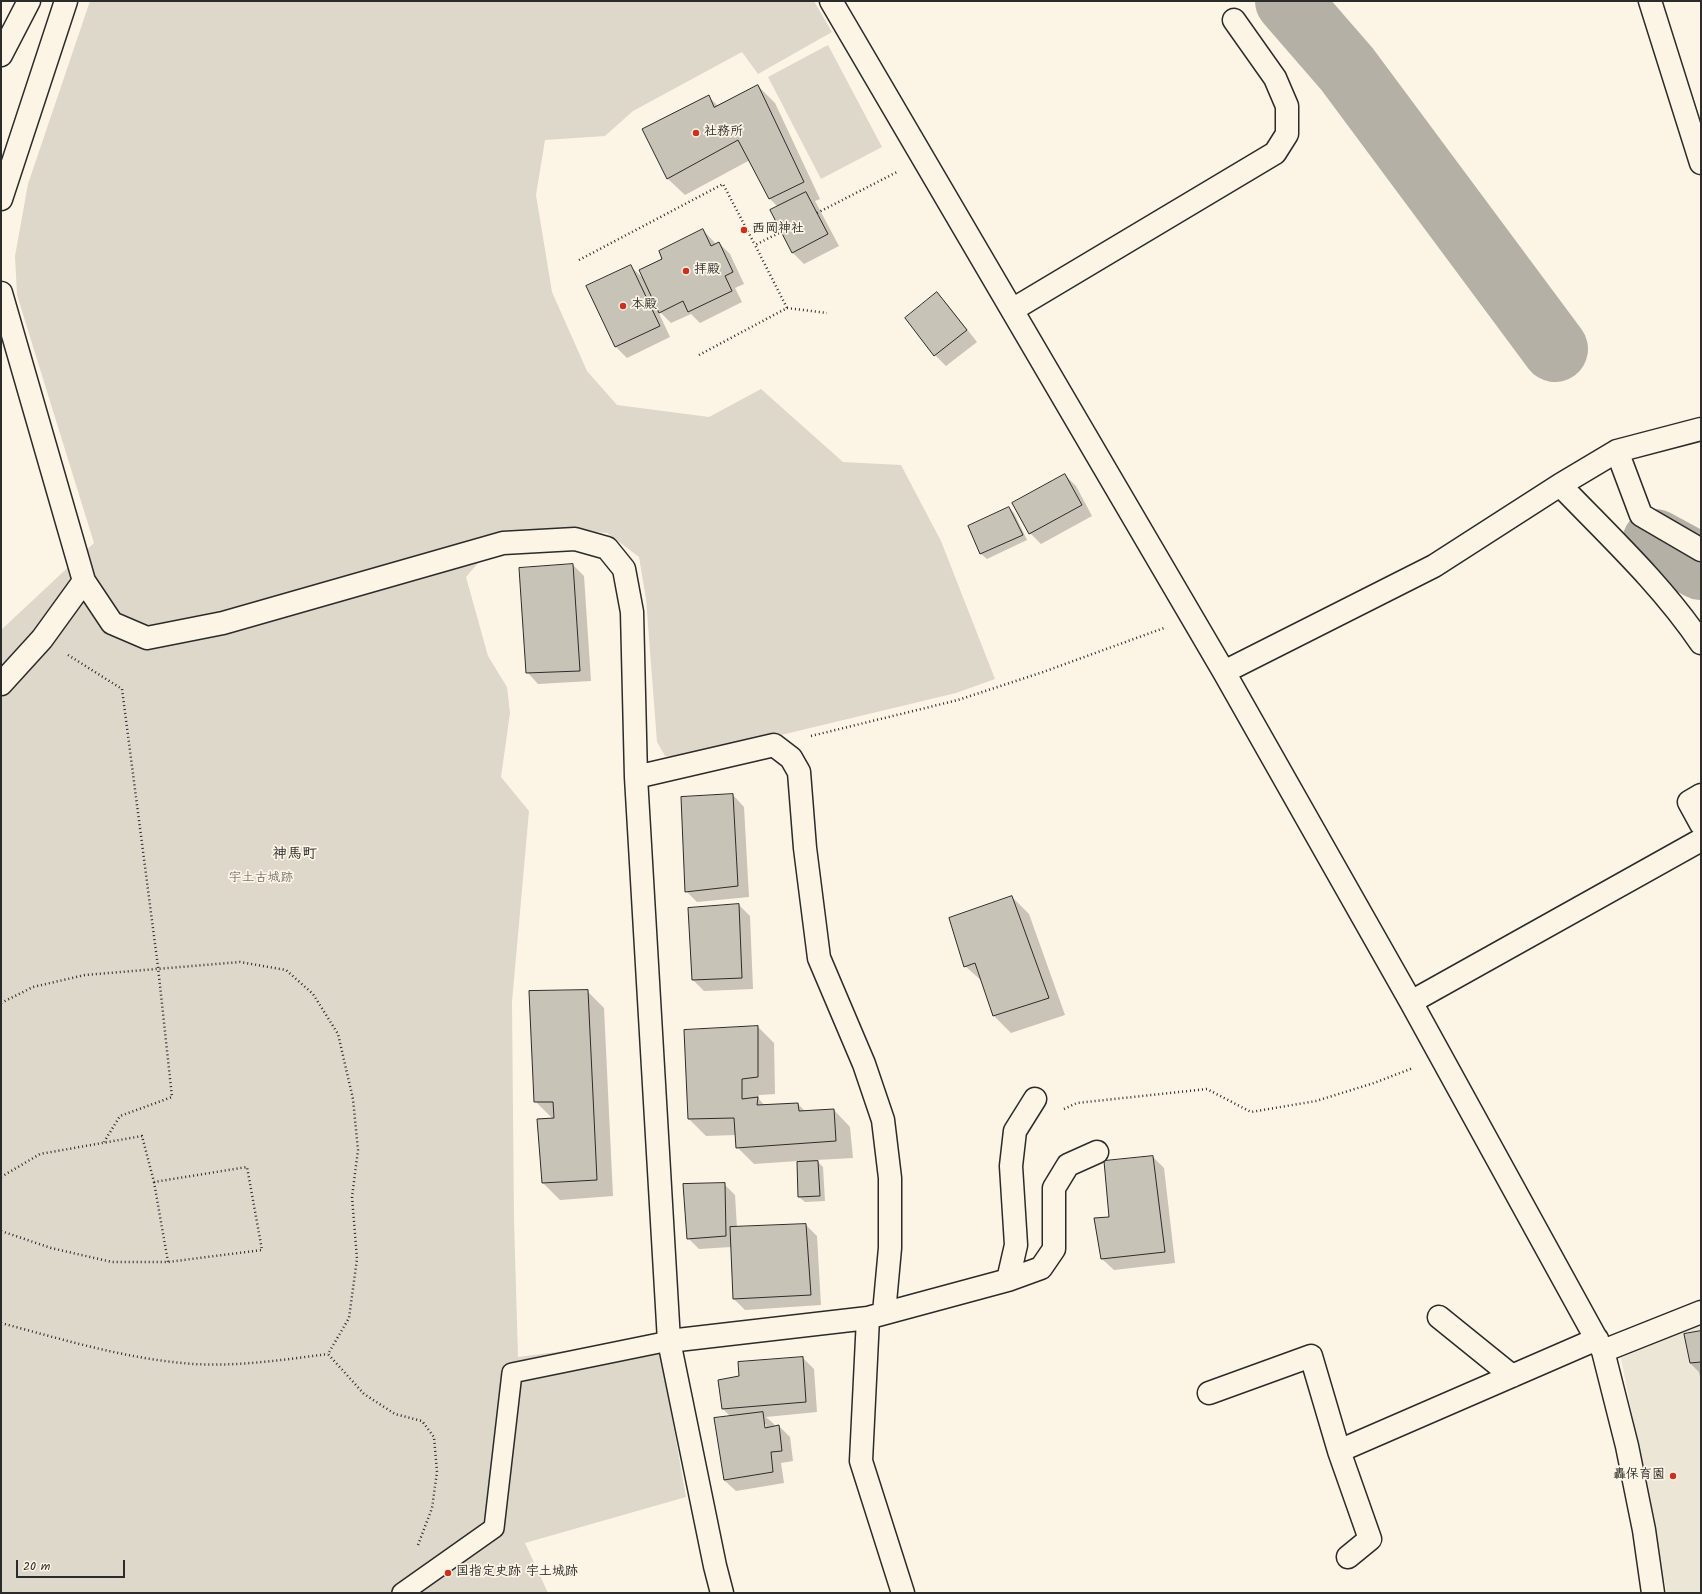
<!DOCTYPE html>
<html>
<head>
<meta charset="utf-8">
<style>
  body { margin:0 }
  #map { position:relative; width:1702px; height:1594px; overflow:hidden; background:#fcf5e5; font-family:Kalam,sans-serif }
  canvas { display:block }
  .frame { position:absolute; inset:0; border:2px solid #2b2b2b; pointer-events:none }
  .scale { position:absolute; left:16px; top:1560px; width:109px; height:18px; box-sizing:border-box; border:2px solid #2b2b2b; border-top:0; padding-left:5px; font-size:12px; line-height:14px; white-space:nowrap; color:#2b2b2b; -webkit-text-stroke:3px #fcf5e5; paint-order:stroke }
</style>
</head>
<body>
<div id="map">
<canvas width="1702" height="1594"></canvas>
<div class="frame"></div>
<div class="scale">20 m</div>
</div>
<script>
const ctx = document.querySelector('canvas').getContext('2d');
ctx.lineJoin = 'round';
function fillPath(path, color) { ctx.fillStyle = color; ctx.fill(path, 'evenodd'); }
function stroke(path, color, width, dash) { ctx.strokeStyle = color; ctx.lineWidth = width; ctx.lineCap = dash ? 'butt' : 'round'; ctx.setLineDash(dash || []); ctx.stroke(path); }
function label(font, color, halo, rows, align = 'center') {
  ctx.font = font + ' Kalam,"Klee One",sans-serif'; ctx.lineWidth = 3.5; ctx.setLineDash([]); ctx.textBaseline = 'middle'; ctx.strokeStyle = halo; ctx.fillStyle = color; for (const [text, x, y, turn = 0] of rows) {
    ctx.save(); ctx.translate(x, y); ctx.rotate((+turn || 0) * Math.PI / 180); ctx.textAlign = isNaN(turn) ? turn : align; if (halo) ctx.strokeText(text, 0, 0); ctx.fillText(text, 0, 0); ctx.restore();
  }
}
fillPath(new Path2D(`
  M1701 1325V1593H1667L1621 1358Z`), '#ece6d7');
fillPath(new Path2D(`
  M90 1H814L832 32 758 74 742 52 633 111 605 136 545 140 536 195 552 292 587 371 617 405 709 417 761 389 843 462 901 465 941 541 995 679 956 693 685 758 665 756 657 742 646 599 639 557 607 533 562 530 503 534 466 577 488 656 507 687 510 713 501 777 529 811 512 1002 514 1220 518 1357 658 1339 686 1497 525 1543 548 1593H1V630L94 543 17 295 15 256 28 184Z
  M828 45 882 147 821 179 768 77Z`), '#ded8ca');
fillPath(new Path2D(`
  M758 86 775 103 820 199 815 201 839 246 804 264 793 253 771 211 778 207 770 199 750 160 685 195 668 179 644 130 708 96 718 106Z
  M703 230 716 244 719 243 730 254 744 284 735 288 742 302 700 323 691 314 671 323 657 309 670 337 627 358 616 347 587 287 630 266 644 279 664 259Z
  M937 294 948 305 977 342 946 366 935 355Z
  M1065 475 1076 486 1092 516 1041 544 1030 533Z
  M1009 508 1014 513 1027 540 987 559 981 554 969 527Z
  M573 565 584 576 591 681 538 684 527 672Z
  M733 795 744 807 749 897 697 902 686 891Z
  M1012 897 1029 914 1065 1015 1011 1033 994 1016 983 982 965 966Z
  M739 905 750 916 753 989 704 991 693 980Z
  M587 991 604 1008 613 1196 560 1200 543 1183 538 1120 553 1119 535 1101Z
  M758 1027 774 1043 775 1094 759 1095V1099L765 1106 798 1104 805 1111 834 1110 850 1127 853 1158 816 1160 823 1167 825 1201 805 1202 799 1197 798 1161 754 1164 737 1147 736 1135 706 1136 689 1119Z
  M1153 1157 1164 1168 1175 1263 1114 1270 1102 1259 1110 1218Z
  M724 1184 735 1195 737 1228 806 1225 817 1236 821 1305 745 1310 734 1299 731 1247 699 1249 688 1238Z
  M1701 1332V1382L1699 1372 1690 1363 1686 1335Z
  M803 1358 814 1369 817 1412 766 1417 774 1424V1427L779 1426 790 1437 793 1461 781 1463 784 1483 736 1491 724 1480 731 1417 722 1408 740 1377ZM764 1424H766L767 1433H765Z`), '#0003');
stroke(new Path2D(`
  M1288 1 1347 69 1555 349
  M1655 542 1701 567`), '#b4b0a5', 66);
const building = new Path2D(`
  M758 85 804 182 769 199 738 140 667 179 642 129 709 95 714 107Z
  M806 192 828 234 792 253 770 210Z
  M703 229 711 246 719 242 733 272 725 276 732 291 688 312 683 301 659 313 639 270 662 259 659 251Z
  M631 265 660 326 615 347 586 286Z
  M937 292 967 330 934 356 905 318Z
  M1065 474 1082 505 1029 534 1012 503Z
  M1009 507 1023 535 980 554 968 526Z
  M573 564 580 671 526 673 519 568Z
  M733 794 738 886 685 892 681 797Z
  M1012 896 1049 998 993 1016 975 963 964 967 949 918Z
  M739 904 742 978 692 980 688 908Z
  M588 990 597 1180 542 1183 537 1119 554 1118 553 1102H534L529 991Z
  M758 1026V1077L742 1079V1099L758 1097 757 1105 798 1103 799 1111 834 1109 836 1141 736 1148 734 1118 688 1119 684 1030Z
  M1153 1156 1165 1252 1101 1259 1094 1218 1109 1217 1104 1161Z
  M818 1161 820 1196 798 1197 797 1162Z
  M725 1183 726 1236 687 1239 683 1184Z
  M806 1224 811 1295 733 1299 730 1227Z
  M1701 1331V1362L1690 1363 1684 1334Z
  M803 1357 806 1402 722 1409 718 1380 739 1376 738 1362Z
  M763 1412 765 1428 779 1425 782 1451 771 1452 773 1472 724 1480 714 1418Z`);
fillPath(building, '#c8c3b7');
stroke(building, '#2b2b2b', 1);
const service = new Path2D(`
  M402 1593 494 1528 512 1373 669 1341`);
const minor = new Path2D(`
  M831 1 1224 672 1411 1002 1603 1351 1627 1446 1644 1530 1653 1593
  M1650 1 1701 163
  M1 55 29 1
  M1 199 66 1
  M1 293 84 581 112 623 147 638 223 623 503 543 575 539 607 548 624 569 632 612 636 777 669 1341 715 1566 722 1593
  M1012 310 1275 153 1287 134V106L1275 78 1234 20
  M1617 451 1641 515 1701 550
  M1560 485C1609 536 1661 584 1701 643
  M1224 672 1434 566 1560 485 1617 451 1701 429
  M1 684 42 639 84 581
  M636 777 774 745 791 758 799 772 805 848 819 958 864 1064 883 1120 890 1178V1248L884 1313
  M1701 795 1689 802 1701 824
  M1411 1002 1701 840
  M1008 1280 1016 1245 1011 1166 1015 1131 1035 1099
  M871 1317 1008 1280 1041 1268 1054 1249V1188L1068 1165 1097 1152
  M1439 1317 1512 1376
  M669 1341 868 1318 861 1461 903 1593
  M1603 1351 1701 1312
  M1209 1393 1311 1356 1339 1451 1370 1539 1348 1557
  M1339 1451 1597 1339`);
stroke(service, '#2b2b2b', 22);
stroke(minor, '#2b2b2b', 25);
stroke(new Path2D(`
  M817 213 897 172
  M579 260 723 184 755 245
  M787 308 827 313
  M699 355 787 308 755 245 781 232
  M68 655 122 689 158 967 172 1097 120 1116 104 1142
  M811 736 958 700 1043 672 1164 628
  M1 1003 33 987 85 975 240 962 286 970 313 994 338 1034 353 1099 358 1150 352 1197 357 1259 349 1318 328 1354 364 1394 395 1414 422 1421 434 1437 437 1472 432 1508 418 1545
  M1064 1109 1077 1103 1207 1089 1251 1112 1316 1101 1374 1083 1413 1068
  M1 1177 40 1154 142 1136 154 1182 247 1167 262 1250 168 1262H112L51 1248 1 1231
  M154 1182 168 1262
  M1 1323C61 1339 120 1357 182 1363 229 1368 282 1360 328 1354`), '#2b2b2b', 2.5, [1, 3]);
stroke(service, '#fcf5e5', 19);
stroke(minor, '#fcf5e5', 22);
for (const [x, y, r, color] of [
  [696,133,4,"#c8321e"],
  [744,230,4,"#c8321e"],
  [686,271,4,"#c8321e"],
  [623,306,4,"#c8321e"],
  [1673,1476,4,"#c8321e"],
  [448,1573,4,"#c8321e"]
]) { const dot = new Path2D(); dot.arc(x, y, r, 0, 2 * Math.PI); ctx.fillStyle = color; ctx.fill(dot); stroke(dot, '#fcf5e5', 1.5); }
label('bold 13px', '#2b2b2b', '#fcf5e5', [
  ["社務所",704,133],
  ["西岡神社",752,230],
  ["拝殿",694,271],
  ["本殿",631,306],
  ["轟保育園",1665,1476,"right"],
  ["国指定史跡 宇土城跡",456,1573]
], 'left');
label('13px', '#585653', '#fcf5e5', [
  ["宇土古城跡",261,879]
]);
label('bold 15px', '#2b2b2b', '#fcf5e5', [
  ["神馬町",295,855]
]);
</script>
</body>
</html>
